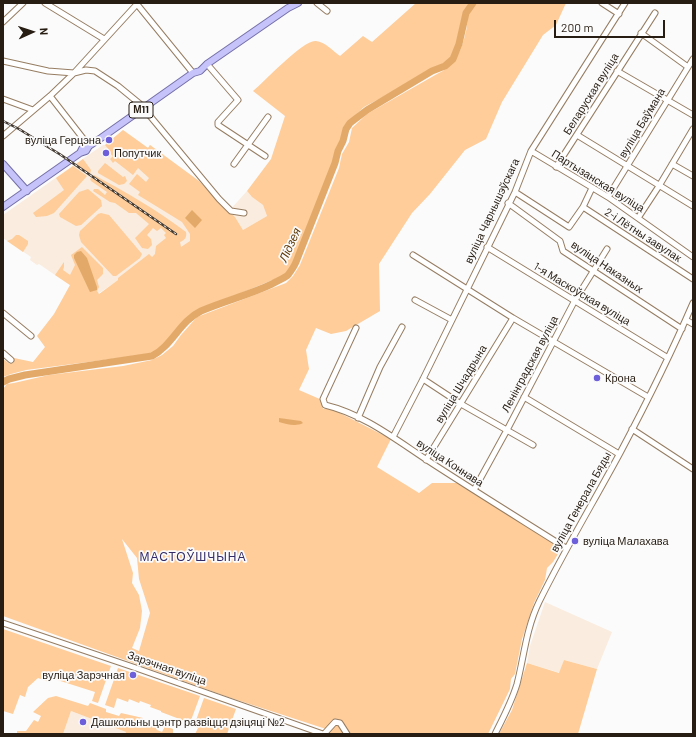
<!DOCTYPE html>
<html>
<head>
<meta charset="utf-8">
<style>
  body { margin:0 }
  #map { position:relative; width:696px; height:737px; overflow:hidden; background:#fbfbfb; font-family:Barlow,sans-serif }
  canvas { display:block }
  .frame { position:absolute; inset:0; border:4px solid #271d13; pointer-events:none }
  .north { position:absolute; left:12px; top:12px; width:40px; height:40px; -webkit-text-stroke:3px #fbfbfb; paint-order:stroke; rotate:87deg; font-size:11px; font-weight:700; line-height:16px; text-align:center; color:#271d13 }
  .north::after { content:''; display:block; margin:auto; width:14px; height:18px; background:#271d13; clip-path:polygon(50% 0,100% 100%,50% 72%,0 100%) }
  .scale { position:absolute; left:554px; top:20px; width:111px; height:18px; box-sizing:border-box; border:2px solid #271d13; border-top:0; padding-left:5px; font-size:12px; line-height:14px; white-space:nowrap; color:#271d13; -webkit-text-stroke:3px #fbfbfb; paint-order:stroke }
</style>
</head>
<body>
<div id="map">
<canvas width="696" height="737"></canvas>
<div class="frame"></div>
<div class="north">N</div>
<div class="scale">200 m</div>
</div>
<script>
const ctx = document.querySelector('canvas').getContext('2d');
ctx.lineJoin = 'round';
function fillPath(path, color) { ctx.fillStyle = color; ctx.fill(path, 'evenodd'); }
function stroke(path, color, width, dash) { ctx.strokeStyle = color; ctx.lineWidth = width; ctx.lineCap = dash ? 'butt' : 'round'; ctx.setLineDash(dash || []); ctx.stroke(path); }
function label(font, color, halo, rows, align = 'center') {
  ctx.font = font + ' Barlow,sans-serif'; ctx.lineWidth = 3.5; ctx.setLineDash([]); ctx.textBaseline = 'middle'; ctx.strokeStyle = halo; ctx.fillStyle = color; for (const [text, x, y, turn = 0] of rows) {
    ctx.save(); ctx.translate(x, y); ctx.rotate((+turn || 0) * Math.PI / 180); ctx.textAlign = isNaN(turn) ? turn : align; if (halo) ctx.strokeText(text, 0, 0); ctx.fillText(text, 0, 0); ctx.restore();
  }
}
fillPath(new Path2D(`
  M123 130 148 148 150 145 199 181 211 228 148 270H134L90 299 39 264 37 265 30 260 31 257 3 238V215L74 165 103 145H105Z
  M247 191 252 197 263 205 267 216 243 230 235 217 229 211Z
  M545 602 612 632 597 669 564 660 560 673 527 663 530 646Z
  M71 711 126 732 125 734H63Z`), '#faecde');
fillPath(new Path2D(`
  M416 3H470L463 15 460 33 453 54 448 62 364 107 344 126 341 139 335 152 332 165 293 263 288 271 282 276 193 313 173 333 168 341 159 349 150 354 26 370 11 374 3 377V359L10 364 14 358 33 362 45 347 37 336 54 314 70 285 55 275 64 262V267L63 270 70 275 75 265 71 255 82 247 103 268V274L97 280 99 287 97 291 99 294 118 280V278L149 254 152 257 155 254 156 246 166 238 164 235 166 233 161 228 157 231 153 228 147 235 151 239 152 245 148 249 142 248 135 238 149 224 136 213H129L115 203 110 202 93 191 94 189H98L105 195 107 192 91 181 90 179 94 175C126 192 157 210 186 232 187 237 185 240 180 242L181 247 190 241V234L182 222 138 195 140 192 129 184 137 174 146 182 149 178 138 168 133 175 115 161 113 163 110 159 113 156 108 152 109 150 105 145 123 130 148 148 150 145 199 181 235 217 243 230 267 216 263 205 252 197 247 191 271 159 285 116 253 91C264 82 304 39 316 41 325 42 333 51 340 56L363 36 372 42Z
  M476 3H566L556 25 543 35 502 102 486 139 465 150 430 194 412 213 379 264 380 311 346 331 331 334 316 328 306 350 309 369 299 390 322 400 323 409H332L391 439 377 467 419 493 432 483H459L563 546 553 562 547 568 545 580 534 603 522 639 515 674 511 679 510 689 488 734H329L326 729 228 697 3 616V389L7 384 14 383 49 375 123 366 152 360 162 355 173 346 181 335 197 317 286 283 293 276 300 265 339 168 342 154 349 142 352 128 367 114 437 74C454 67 461 52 465 35 467 29 467 23 468 17 469 12 473 7 476 3ZM122 539 137 558 139 579 150 613 139 651 132 648 140 628 142 611 139 595 132 583 133 573Z
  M83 159 91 170 90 174 76 164Z
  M105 163 123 177 125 176 127 181 124 184 119 185 98 173V171Z
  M73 166 87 176 54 213 47 216 36 217 33 213 64 190 56 178Z
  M88 189 101 200 102 206 81 225 76 226 60 217 59 214 79 192Z
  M101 213 109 215 142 254 140 258 116 276H113L81 242 79 235 80 231 98 214Z
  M16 235H19L28 241V244L23 252 7 241 12 239Z
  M3 629 111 666 98 703 92 701 95 692 51 678 49 682 38 678 28 687 25 697 20 695 13 714 3 711Z
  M564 660 597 669 578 734H499L512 710 527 663 559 673Z
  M118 668 200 696 190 723 161 712V711L150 707 151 705 140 701 139 703 129 699 128 702 117 698 114 708 105 705Z
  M56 696 88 706 90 703 106 709V712L119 716 121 713 143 718 141 722 157 728V730L162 732 165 726 173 729V734H125L126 732 71 711 63 734H17V731H26L34 720 38 722 41 716 33 712 48 698Z
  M204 698 236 709 227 734H195L198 728 194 726Z`), '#fecd9a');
fillPath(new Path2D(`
  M192 210 202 220 195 228 185 218Z
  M81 251 87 258 97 287V290L90 292 89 290 74 258V255L77 252Z
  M279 418 301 421 303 423C296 427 286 424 279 422Z`), '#e3a969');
stroke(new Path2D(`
  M3 382 9 379 25 375 152 356C172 346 180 321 201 311 224 301 249 295 272 284 277 281 283 279 288 275 291 271 294 267 296 262L335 163 338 151 343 141 346 129 350 123 367 110 432 71 445 66 453 59 459 44 466 13 473 3`), '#e3a969', 7);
const minor = new Path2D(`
  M45 3 104 39
  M136 3 193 73
  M317 3 327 11
  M602 3 619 14
  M3 22 23 3
  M641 33 688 67
  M3 61 48 71 74 73 86 70 95 71 118 86 140 104 219 199 231 211 244 213
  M207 64 238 100 218 122V125L265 156
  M617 71 693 115
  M50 96 89 146
  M3 99 33 110
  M577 135 693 206
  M3 136 50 96 74 73 138 3
  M531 151 608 197 693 257
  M234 164 268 117
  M672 164 693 176
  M556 167 655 13
  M515 192 569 227 583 207 592 188
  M608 197 693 59
  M508 203 560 241 563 251 682 329
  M583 207 693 279
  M638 218 659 186 693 129
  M487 247 668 358
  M413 255 513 318 648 397
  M415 300 452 320
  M3 313 31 336
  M686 320 693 324
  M356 328 323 399 325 405C363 414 395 439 427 460 473 490 520 519 566 548
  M3 353 11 360
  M423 379 461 404 533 445
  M524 397 619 454
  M358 418 380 367 402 327
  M632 429 693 469
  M393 437 423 379 515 192 531 151 625 3
  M426 460 513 318
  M474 490 507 430 574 302 607 249
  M3 623 136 668 323 734
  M324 734 335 722 340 723 347 734
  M495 734C503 718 512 701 517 684 524 657 526 629 539 602 564 551 593 503 620 453 646 404 671 354 693 303`);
const major = new Path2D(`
  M80 153 86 151 89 146 101 138 193 73 200 71 207 64 288 8 298 3
  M3 164 27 191
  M3 207 80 153 83 147 89 146`);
stroke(minor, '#967d62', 7);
stroke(major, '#746fa7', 8);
stroke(minor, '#fff', 5);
stroke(major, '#c5c3fa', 6);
const rail = new Path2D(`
  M3 121 19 129 61 155 176 234`);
stroke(rail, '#433a31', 2.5);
stroke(rail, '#fbfbfb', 1, [3]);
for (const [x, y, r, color] of [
  [109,140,4,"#6d5fd9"],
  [106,153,4,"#6d5fd9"],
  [597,378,4,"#6d5fd9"],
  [575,541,4,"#6d5fd9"],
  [133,675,4,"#6d5fd9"],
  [83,722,4,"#6d5fd9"]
]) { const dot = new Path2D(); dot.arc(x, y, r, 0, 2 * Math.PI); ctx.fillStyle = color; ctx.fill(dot); stroke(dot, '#fbfbfb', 1.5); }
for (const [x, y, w] of [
  [141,110,24]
]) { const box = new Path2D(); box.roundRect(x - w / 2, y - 8, w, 16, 3); ctx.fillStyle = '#fbfbfb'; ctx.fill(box); stroke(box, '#271d13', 1); }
label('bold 10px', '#271d13', null, [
  ["М11",141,110]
]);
label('11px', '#271d13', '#fbfbfb', [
  ["Беларуская вуліца",591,94,-58],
  ["вуліца Баўмана",642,123,-59],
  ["Партызанская вуліца",598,181,32],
  ["вуліца Чарнышэўскага",492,211,-65],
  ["2-і Лётны завулак",643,235,33],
  ["вуліца Наказных",607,267,34],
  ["1-я Маскоўская вуліца",582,294,31],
  ["Ленінградская вуліца",530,364,-62],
  ["вуліца Шчадрына",461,384,-59],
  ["вуліца Коннава",450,463,33],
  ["вуліца Генерала Бяды",581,502,-61],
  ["Зарэчная вуліца",167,668,19]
]);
label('11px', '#271d13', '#fbfbfb', [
  ["вуліца Герцэна",101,140,"right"],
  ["Попутчик",114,153],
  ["Крона",605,378],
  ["вуліца Малахава",583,541],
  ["вуліца Зарэчная",125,675,"right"],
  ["Дашкольны цэнтр развіцця дзіцяці №2",91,722]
], 'left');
label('italic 12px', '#623c08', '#fbfbfb', [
  ["Лідзея",290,245,-66]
]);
ctx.letterSpacing = '1px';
label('12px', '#322b66', '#fbfbfb', [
  ["МАСТОЎШЧЫНА",193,557]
]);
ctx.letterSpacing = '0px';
</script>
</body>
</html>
